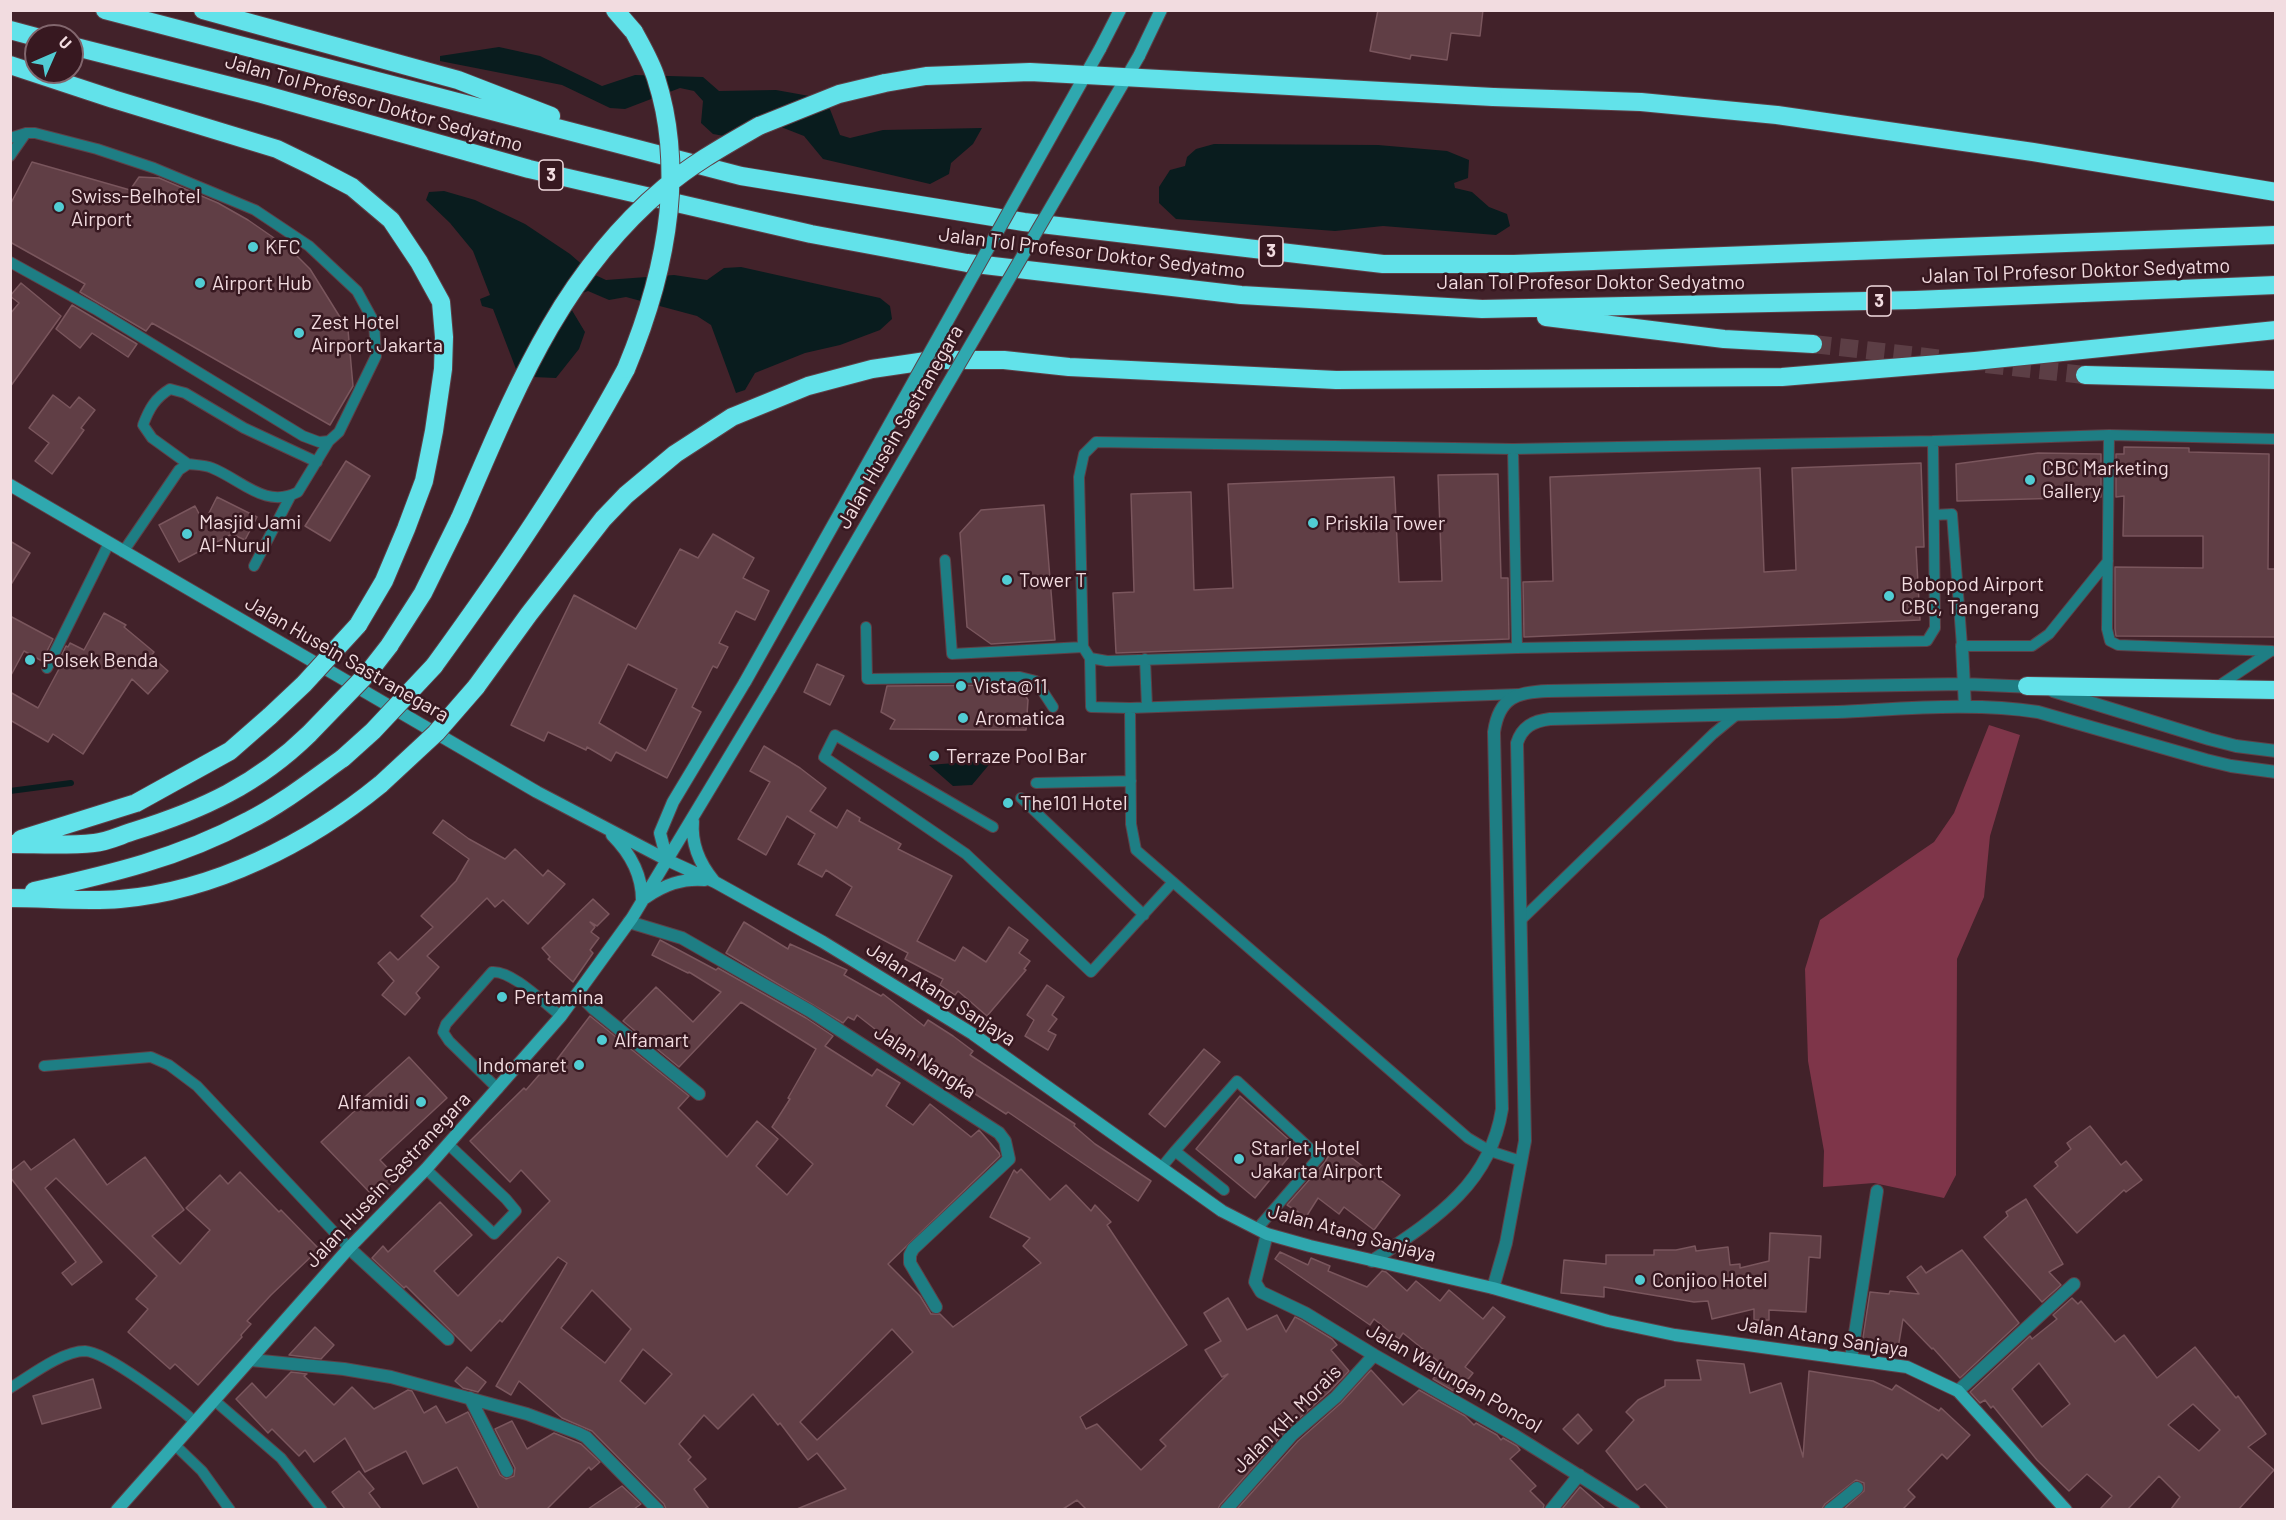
<!DOCTYPE html>
<html>
<head>
<meta charset="utf-8">
<style>
  body { margin:0 }
  #map { position:relative; width:2286px; height:1520px; overflow:hidden; background:#42222a; font-family:Barlow,sans-serif }
  canvas { display:block }
  .frame { position:absolute; inset:0; border:12px solid #f2dce0; pointer-events:none }
  .north { position:absolute; left:24px; top:24px; width:60px; height:60px; box-sizing:border-box; background:#371820; border:2px solid #82666d; border-radius:50%; rotate:45deg; font-size:16px; font-weight:700; line-height:24px; text-align:center; color:#f2dce0 }
  .north::after { content:''; display:block; margin:auto; width:21px; height:27px; background:#51ccd3; clip-path:polygon(50% 0,100% 100%,50% 72%,0 100%) }
</style>
</head>
<body>
<div id="map">
<canvas width="2286" height="1520"></canvas>
<div class="frame"></div>
<div class="north">U</div>
</div>
<script>
const ctx = document.querySelector('canvas').getContext('2d');
ctx.lineJoin = 'round';
function fillPath(path, color) { ctx.fillStyle = color; ctx.fill(path, 'evenodd'); }
function stroke(path, color, width, dash) { ctx.strokeStyle = color; ctx.lineWidth = width; ctx.lineCap = dash ? 'butt' : 'round'; ctx.setLineDash(dash || []); ctx.stroke(path); }
function label(font, color, halo, rows, align = 'center') {
  ctx.font = font + ' Barlow,sans-serif'; ctx.lineWidth = 5; ctx.setLineDash([]); ctx.textBaseline = 'middle'; ctx.strokeStyle = halo; ctx.fillStyle = color; for (const [text, x, y, turn = 0] of rows) {
    ctx.save(); ctx.translate(x, y); ctx.rotate((+turn || 0) * Math.PI / 180); ctx.textAlign = isNaN(turn) ? turn : align; if (halo) ctx.strokeText(text, 0, 0); ctx.fillText(text, 0, 0); ctx.restore();
  }
}
fillPath(new Path2D(`
  M1989 725 2020 735 1990 836 1984 897 1957 959 1956 1175 1944 1198 1874 1183 1823 1187 1824 1151 1808 1061 1805 969 1820 920 1934 842 1954 813Z`), '#7e3549');
fillPath(new Path2D(`
  M499 47 540 56 602 86 635 75 703 77 719 91 776 90 826 99 840 135 850 138 883 130 982 128 973 144 951 163 949 174 930 184 823 159 804 136 781 127 730 137 713 134 701 123 703 101 694 91 680 88 625 109 610 108 562 85 440 61V56Z
  M1214 144 1378 145 1447 151 1469 160 1468 178 1454 183 1455 188 1472 192 1489 207 1507 214 1510 226 1496 235 1383 226 1335 231 1176 219 1159 203V187L1170 170 1185 166 1187 157 1196 149Z
  M444 191 475 200 525 224 570 254 593 274 606 280 674 275 707 280 724 268 741 267 880 298 890 306 892 319 880 330 840 345 805 353 755 373 745 390 736 393 711 325 697 316 626 297 609 300 588 291 577 295 570 307 585 332 579 349 556 378 533 377 516 369 493 309 482 306 480 299 490 295 473 251 450 223 426 200 429 192Z
  M993 760 972 785 953 786 929 765Z`), '#091c1e');
stroke(new Path2D(`
  M10 791 71 783`), '#091c1e', 6);
const building = new Path2D(`
  M1378 10H1483L1480 36 1451 33 1447 60 1411 55 1410 59 1370 51Z
  M32 162 130 190 139 177 159 178 218 203 248 220 290 249 310 269 348 330 353 386 330 425 152 323 146 331 80 292 85 284 10 242V205Z
  M21 283 61 316 10 387V314L19 303 10 296Z
  M72 305 137 344 128 357 92 333 80 348 56 329Z
  M53 395 70 408 79 397 95 410 81 428 84 430 74 444 52 474 35 461 49 443 29 428Z
  M2124 447 2189 448V452L2269 454 2268 569H2276V637L2116 636 2115 629V567L2203 568V536H2123L2124 496 2116 497V454H2124Z
  M2038 453 2101 454V497L1957 501 1956 464Z
  M346 461 370 476 330 541 305 526Z
  M1921 463 1924 547H1916L1920 620 1524 637 1523 582 1553 581 1550 477 1760 468 1764 572 1796 570 1792 468Z
  M1498 474 1501 578H1508L1509 639 1116 653 1113 593 1134 592 1131 494 1191 492 1194 590 1233 588 1228 484 1394 477 1399 582 1442 581 1438 475Z
  M217 497 257 517 245 540 232 534 179 562 159 525 195 506 204 523Z
  M1044 505 1055 640 991 644 967 627 960 533 981 510Z
  M713 534 754 558 743 578 769 591 755 620 736 611 719 643 728 647 717 668 713 666 692 707 701 712 667 778 616 752 611 761 587 747 586 750 548 732 544 741 511 725 574 595 636 629 680 549 698 558ZM628 664 677 689 646 751 599 723Z
  M10 541 30 553 10 586Z
  M104 613 126 625 124 627 154 652 151 656 168 671 148 694 132 679 83 754 53 734 48 742 10 720V692L38 708 59 669 56 667 66 646 68 647 70 643 84 650Z
  M10 616 53 639 42 661 24 651 10 677Z
  M817 664 844 676 830 705 804 692Z
  M1019 685 1028 700 1026 730 890 729 895 720 881 712 887 686Z
  M764 746 800 768 826 788 810 811 837 828 847 810 860 818 859 821 901 844 898 849 952 876 917 941 955 961 963 947 986 962 1009 927 1028 940 1019 953 1030 961 1024 969 1026 970 987 1016 958 991 955 995 940 985 943 979 905 959 908 953 836 915 852 887 826 870 822 877 798 864 815 834 787 816 766 855 738 839 770 782 750 771Z
  M443 820 469 839 505 859 515 849 543 876 548 870 565 884 528 924 503 900 495 907 487 898 427 956 439 967 416 993 420 998 405 1015 382 995 394 981 378 963 390 952 398 960 433 927 421 916 456 881 469 859 433 833Z
  M593 899 609 914 597 926 590 922 595 927 591 932 599 938 590 950 593 953 573 982 548 959 550 957 542 948Z
  M744 922 788 949 790 944 847 970 844 975 881 996 883 994 924 1026 928 1020 953 1036 973 1051 970 1055 1075 1124 1074 1126 1095 1144 1151 1181 1138 1201 1008 1112 1006 1114 915 1055 912 1058 857 1015 854 1020 848 1017 843 1023 726 953Z
  M660 940 716 970 718 968 806 1018 833 1036 825 1046 872 1076 877 1069 900 1083 886 1106 913 1125 930 1104 971 1137 979 1130 999 1153 1000 1156 888 1264 920 1296 931 1314H940L953 1327 1041 1263 1023 1246 1030 1238 990 1217 1014 1170 1017 1173 1021 1169 1050 1200 1066 1185 1091 1211 1095 1205 1111 1222 1107 1225 1187 1345 1080 1417 1086 1429 1097 1424 1141 1470 1166 1446 1160 1440 1228 1374 1222 1377 1205 1350 1221 1341 1204 1313 1228 1298 1247 1330 1277 1315 1286 1332 1295 1317 1301 1320 1332 1339 1337 1345 1331 1350 1349 1371 1330 1391 1286 1430 1220 1505 1218 1509H1086L1077 1500 1063 1509H797L846 1489 817 1453 808 1460 780 1423 778 1425 753 1394 718 1429 704 1415 679 1444 691 1457 688 1460 706 1479 694 1489 709 1509H666L664 1504 592 1431 562 1418 519 1381 511 1395 496 1386 567 1263 558 1257 502 1322 500 1320 471 1351 406 1286 404 1288 372 1258 383 1246 388 1252 440 1202 472 1235 434 1271 458 1296 550 1201 521 1170 510 1182 470 1141 524 1088 526 1090 546 1067 549 1070 590 1016 689 1096 678 1108 727 1157 757 1121 778 1139 756 1166 787 1195 813 1164 772 1127 790 1099 788 1098 816 1049 741 1002 679 1067 623 1021 656 987 693 1022 721 992 689 972 688 973 652 955ZM592 1290 631 1329 605 1363 561 1328ZM892 1329 913 1352 817 1440 800 1422ZM643 1349 672 1374 645 1404 620 1381Z
  M1047 985 1064 997 1052 1015 1057 1019 1048 1031 1056 1035 1048 1050 1025 1036 1034 1020 1027 1015Z
  M1204 1049 1220 1062 1165 1127 1149 1114Z
  M409 1057 447 1098 380 1160 397 1178 375 1198 321 1142 359 1107 356 1105Z
  M1240 1096 1297 1147 1255 1198 1196 1149Z
  M2090 1126 2121 1165 2126 1161 2142 1180 2126 1192 2124 1190 2077 1233 2034 1186 2058 1166 2055 1162 2071 1149 2067 1143Z
  M74 1139 107 1185 145 1157 184 1210 152 1236 180 1264 210 1230 186 1208 220 1175 228 1184 240 1172 279 1212 281 1210 319 1249 271 1295 247 1321 251 1324 241 1335 242 1337 198 1385 175 1364 170 1369 128 1332 148 1309 136 1299 157 1276 56 1178 45 1188 102 1262 72 1285 62 1273 76 1262 10 1177V1172L24 1161 31 1170Z
  M1335 1145 1400 1195 1374 1230 1344 1207 1339 1214 1318 1198 1306 1217 1287 1205 1325 1162Z
  M2026 1199 2063 1264 2049 1272 2061 1285 2042 1302 1984 1237 2008 1216 2006 1212Z
  M1770 1233 1821 1236 1820 1258 1809 1257 1806 1312 1769 1310V1320H1754V1309L1712 1319 1708 1301 1694 1302 1604 1287V1297L1561 1293 1564 1260 1606 1264V1255H1654V1250H1676L1695 1246 1696 1251 1728 1247 1730 1265 1740 1264V1268L1769 1261Z
  M1962 1250 2019 1323 1960 1378 1933 1348 1932 1349 1903 1319 1898 1348 1862 1344 1870 1292 1889 1294 1890 1291 1919 1294 1907 1277 1921 1266 1926 1273Z
  M1280 1252 1308 1265 1311 1258 1330 1266 1328 1271 1367 1287 1382 1271 1386 1272 1407 1291 1416 1281 1440 1301 1449 1290 1483 1319 1493 1307 1505 1317 1465 1367 1473 1373 1457 1393 1433 1379 1444 1366 1403 1333 1399 1339 1374 1319 1370 1325 1275 1259Z
  M2072 1298 2078 1304 2081 1301 2115 1342 2124 1335 2157 1378 2195 1347 2236 1398 2238 1396 2266 1434 2248 1447 2274 1470 2239 1509H2171L2180 1497 2159 1476 2128 1509H2100L2112 1496 2087 1474 2069 1491 2037 1460 1993 1406 1991 1408 1985 1400 1980 1403 1970 1392 2030 1336 2032 1339 2057 1319 2053 1315ZM2039 1363 2070 1404 2042 1427 2012 1389ZM2193 1404 2220 1430 2199 1451 2168 1425Z
  M315 1327 334 1345 321 1359 289 1355Z
  M1697 1360 1744 1364 1750 1393 1781 1383 1803 1457 1809 1371 1873 1381 1892 1390 1896 1385 1939 1411 1941 1408 1970 1435 1947 1459 1942 1454 1908 1490 1915 1497 1903 1509H1844L1864 1491V1483L1856 1480 1825 1504 1822 1509H1668L1645 1484 1637 1490 1606 1451 1634 1420 1626 1412 1638 1400 1665 1386V1380H1701Z
  M467 1367 486 1382 478 1392 463 1388 455 1381Z
  M1371 1370 1403 1405 1419 1390 1465 1416 1474 1425 1476 1423 1497 1435 1501 1440 1503 1438 1517 1446 1520 1450 1510 1459 1536 1486 1530 1491 1544 1505 1543 1509H1237L1298 1441 1341 1403Z
  M291 1372 307 1374 304 1376 334 1405 352 1387 374 1409 408 1390 412 1391 424 1413 436 1406 446 1423 468 1412 500 1475 506 1479 514 1476 515 1468 495 1429 512 1421 527 1449 554 1433 581 1444 600 1462 591 1470 589 1467 547 1509H479L457 1467 423 1484 406 1451 365 1472 345 1438 314 1462 305 1450 299 1456 272 1429 268 1433 236 1399 252 1383 266 1398Z
  M93 1379 101 1408 42 1424 33 1396Z
  M1578 1414 1592 1430 1578 1444 1563 1429Z
  M359 1471 374 1489 369 1493 381 1509H345L332 1492Z
  M622 1486 641 1504 634 1509H588Z
  M1580 1487 1605 1509H1562Z`);
fillPath(building, '#603e45');
stroke(building, '#7a565d', 1.5);
stroke(new Path2D(`
  M1813 344 1944 359
  M1986 364 2085 375`), '#5c3e45', 18, [18, 9]);
const service = new Path2D(`
  M10 138 26 133H35L97 149 154 168 255 210 309 246 357 291 374 322 376 356 339 432 329 441 298 492C265 509 242 480 212 468 205 465 196 465 188 464L179 470 123 552
  M10 156 26 133
  M10 262 95 309 303 436 319 442 329 441
  M2109 435 2107 629 2110 641 2118 645 2272 651
  M1933 441 2109 435 2276 439
  M1513 449 1517 648
  M188 464 152 438 143 425C149 409 155 398 170 389L185 393 244 428 317 462
  M1934 515 1952 514 1962 646H2032L2049 634 2108 561
  M945 560 952 654 1083 647
  M254 566 290 497
  M866 627 867 679 1020 677 1036 681 1053 707
  M1090 658 1107 661 1517 648 1927 641 1935 628 1933 441 1513 449 1096 442 1084 454 1079 477 1083 647 1090 658 1091 707 1130 708 1519 694
  M1145 659 1147 707
  M47 668 109 543
  M2217 687 2271 651
  M1130 708 1131 824 1136 850 1468 1138 1490 1151 1521 1161
  M1036 783 1131 781
  M1021 798 1144 915
  M993 827 835 735 824 757 966 854 1091 972 1173 882
  M1521 920 1713 734 1735 716
  M44 1066 151 1057 169 1065 197 1086 349 1248
  M498 1089 449 1041 443 1032 446 1024 492 972C512 970 545 1004 561 1016
  M1161 1168 1175 1151
  M426 1169 494 1234 516 1211 506 1199 448 1144
  M1224 1190 1175 1151 1237 1081 1319 1157 1257 1229
  M10 1388C30 1376 62 1351 85 1351 107 1352 176 1405 194 1421
  M214 1400 281 1458 322 1510
  M174 1444 202 1471 230 1510`);
const minor = new Path2D(`
  M629 922 682 938 810 1011 999 1133 1005 1141 1009 1159 913 1249 910 1255V1263L936 1307
  M578 993 593 1008 699 1094
  M1267 1234 1255 1282 1261 1292 1305 1313 1374 1355 1514 1435 1634 1510
  M349 1248 448 1339
  M1851 1359 1877 1191
  M251 1360 344 1369 391 1377 527 1414 578 1433 586 1437 658 1510
  M1958 1391 2074 1284
  M470 1398 507 1471
  M1226 1510 1292 1435 1336 1397 1374 1355
  M1551 1510 1579 1475
  M1830 1510 1857 1488`);
const tertiary = new Path2D(`
  M1962 646 1965 707
  M2053 691 2209 739 2236 746 2276 751
  M1372 1261C1432 1221 1490 1186 1502 1109L1494 732C1499 697 1517 692 1548 691L1963 684 2033 687
  M1493 1288 1506 1243 1525 1141 1517 743C1522 727 1533 721 1550 719 1646 717 1742 715 1837 712 1904 709 1972 702 2038 712L2206 760 2231 766 2276 772`);
const secondary = new Path2D(`
  M1100 49 1120 10
  M1139 56 1161 10
  M10 485 537 792 667 860 715 882 823 942 973 1034 1222 1211 1267 1234 1310 1246 1493 1288 1608 1321 1675 1335 1907 1367 1958 1391 2066 1510
  M693 821C691 844 699 863 714 881
  M612 835C630 853 642 874 642 900
  M667 860 660 833 673 802 745 682
  M645 898C664 885 682 878 705 880
  M117 1510 349 1248 426 1169 561 1016 632 918 770 689`);
const motorway = new Path2D(`
  M105 10 741 176 1024 222 1383 264H1514L2276 235
  M203 10 458 80 551 116
  M615 10 634 32
  M10 30 36 37
  M72 46 262 94 529 169 811 234 967 263 1241 295 1482 309 1915 300 2276 285
  M10 65 113 99 277 149 314 167 352 187 391 220 419 262 441 302 444 337 443 369 434 431 424 481 406 529 384 581 358 625
  M1493 97 1641 102 1777 115 2033 152 2276 192
  M759 126 839 94 885 83
  M1546 317 1724 339 1813 344
  M2085 375 2276 380
  M389 646 423 593 460 518
  M434 666C503 571 570 473 626 369
  M2027 686 2276 690
  M476 687 529 614 603 519 626 495 675 454 732 417 808 386 872 369 933 360H1004L1069 367 1336 380 1782 377 1975 361 2276 330
  M21 839 136 803 230 751 270 716
  M10 844C38 844 66 846 94 843 107 842 121 835 134 831 202 810 258 784 309 734
  M34 891C110 874 179 858 248 821 282 804 312 780 343 758
  M10 898C47 898 85 902 120 899 215 891 309 843 381 784`);
stroke(service, '#5e4047', 12);
stroke(minor, '#5e4047', 14);
stroke(tertiary, '#5e4047', 14);
stroke(secondary, '#5e4047', 14);
stroke(motorway, '#5e4047', 20);
stroke(service, '#1e7e84', 10);
stroke(minor, '#1e7e84', 12);
stroke(tertiary, '#1e7e84', 12);
stroke(secondary, '#2fa8af', 12);
stroke(motorway, '#62e2ea', 18);
const secondaryBridge = new Path2D(`
  M745 682 1100 49
  M770 689 1139 56`);
const motorwayBridge = new Path2D(`
  M885 83 926 76 1030 72 1493 97
  M626 369C664 278 687 174 656 78 651 62 642 47 634 32
  M460 518C513 396 558 277 664 188 693 163 726 145 759 126
  M270 716 304 684 358 625
  M309 734 368 673 389 646
  M343 758 373 731 434 666
  M381 784 436 733 476 687`);
stroke(secondaryBridge, '#5e4047', 14, []);
stroke(motorwayBridge, '#5e4047', 20, []);
stroke(secondaryBridge, '#2fa8af', 12);
stroke(motorwayBridge, '#62e2ea', 18);
for (const [x, y, r, color] of [
  [59,207,6,"#51ccd3"],
  [253,247,6,"#51ccd3"],
  [200,283,6,"#51ccd3"],
  [299,333,6,"#51ccd3"],
  [2030,480,6,"#51ccd3"],
  [1313,523,6,"#51ccd3"],
  [187,534,6,"#51ccd3"],
  [1007,580,6,"#51ccd3"],
  [1889,596,6,"#51ccd3"],
  [30,660,6,"#51ccd3"],
  [961,686,6,"#51ccd3"],
  [963,718,6,"#51ccd3"],
  [934,756,6,"#51ccd3"],
  [1008,803,6,"#51ccd3"],
  [502,997,6,"#51ccd3"],
  [602,1040,6,"#51ccd3"],
  [579,1065,6,"#51ccd3"],
  [421,1102,6,"#51ccd3"],
  [1239,1159,6,"#51ccd3"],
  [1640,1280,6,"#51ccd3"]
]) { const dot = new Path2D(); dot.arc(x, y, r, 0, 2 * Math.PI); ctx.fillStyle = color; ctx.fill(dot); stroke(dot, '#371820', 2); }
for (const [x, y, w] of [
  [551,175,24],
  [1271,251,24],
  [1879,301,24]
]) { const box = new Path2D(); box.roundRect(x - w / 2, y - 15, w, 30, 4.5); ctx.fillStyle = '#371820'; ctx.fill(box); stroke(box, '#f2dce0', 1.5); }
label('bold 18px', '#f2dce0', null, [
  ["3",551,175],
  ["3",1271,251],
  ["3",1879,301]
]);
label('20px', '#f2dce0', '#371820', [
  ["Jalan Tol Profesor Doktor Sedyatmo",374,103,16],
  ["Jalan Tol Profesor Doktor Sedyatmo",1092,253,7],
  ["Jalan Tol Profesor Doktor Sedyatmo",2076,271,-2],
  ["Jalan Tol Profesor Doktor Sedyatmo",1591,282],
  ["Jalan Husein Sastranegara",900,427,-60],
  ["Jalan Husein Sastranegara",347,659,30],
  ["Jalan Atang Sanjaya",941,994,33],
  ["Jalan Nangka",925,1062,33],
  ["Jalan Husein Sastranegara",388,1180,-47],
  ["Jalan Atang Sanjaya",1352,1233,15],
  ["Jalan Atang Sanjaya",1823,1337,9],
  ["Jalan Walungan Poncol",1454,1378,30],
  ["Jalan KH. Morais",1287,1419,-45]
]);
label('20px', '#f2dce0', '#371820', [
  ["Swiss-Belhotel",71,196],
  ["Airport",71,219],
  ["KFC",265,247],
  ["Airport Hub",212,283],
  ["Zest Hotel",311,322],
  ["Airport Jakarta",311,345],
  ["CBC Marketing",2042,468],
  ["Gallery",2042,491],
  ["Masjid Jami",199,522],
  ["Al-Nurul",199,545],
  ["Priskila Tower",1325,523],
  ["Tower T",1019,580],
  ["Bobopod Airport",1901,584],
  ["CBC, Tangerang",1901,607],
  ["Polsek Benda",42,660],
  ["Vista@11",973,686],
  ["Aromatica",975,718],
  ["Terraze Pool Bar",946,756],
  ["The101 Hotel",1020,803],
  ["Pertamina",514,997],
  ["Alfamart",614,1040],
  ["Indomaret",567,1065,"right"],
  ["Alfamidi",409,1102,"right"],
  ["Starlet Hotel",1251,1148],
  ["Jakarta Airport",1251,1171],
  ["Conjioo Hotel",1652,1280]
], 'left');
</script>
</body>
</html>
